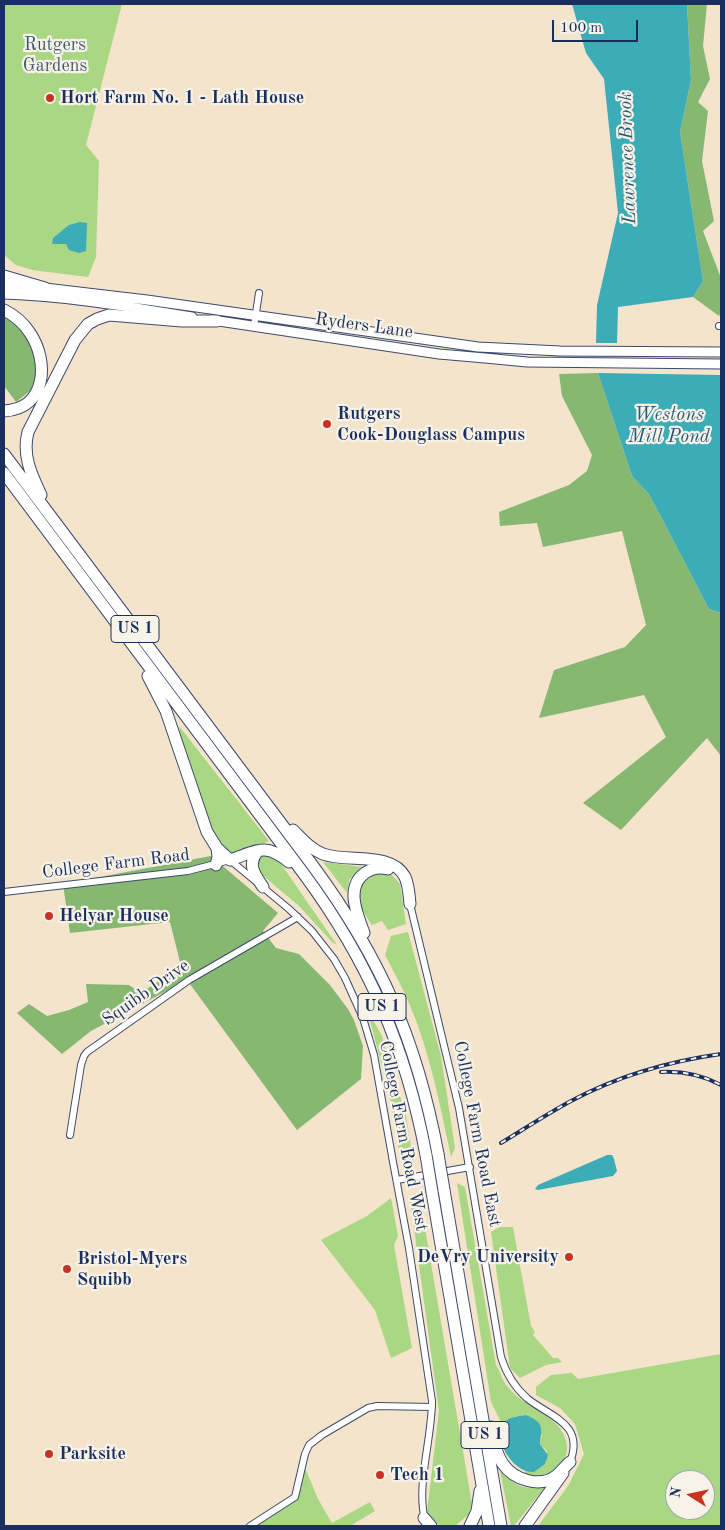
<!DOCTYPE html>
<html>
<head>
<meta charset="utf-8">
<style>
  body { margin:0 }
  #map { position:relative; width:725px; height:1530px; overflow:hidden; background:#f5e4cc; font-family:"Old Standard TT",serif }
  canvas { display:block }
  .frame { position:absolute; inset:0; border:5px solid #1b2f5e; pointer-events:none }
  .north { position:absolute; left:665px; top:1470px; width:50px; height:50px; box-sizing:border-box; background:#f7f3e8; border:1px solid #9fa5b1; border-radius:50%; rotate:280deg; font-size:14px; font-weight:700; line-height:20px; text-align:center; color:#1b2f5e }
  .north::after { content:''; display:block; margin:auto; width:18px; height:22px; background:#c8321e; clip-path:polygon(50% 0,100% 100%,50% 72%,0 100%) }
  .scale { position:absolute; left:552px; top:20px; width:86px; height:22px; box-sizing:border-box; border:2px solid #1b2f5e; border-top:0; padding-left:6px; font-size:15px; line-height:18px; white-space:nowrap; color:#1b2f5e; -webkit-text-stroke:4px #f7f3e8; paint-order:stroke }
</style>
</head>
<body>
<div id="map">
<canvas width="725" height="1530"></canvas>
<div class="frame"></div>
<div class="north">N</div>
<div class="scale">100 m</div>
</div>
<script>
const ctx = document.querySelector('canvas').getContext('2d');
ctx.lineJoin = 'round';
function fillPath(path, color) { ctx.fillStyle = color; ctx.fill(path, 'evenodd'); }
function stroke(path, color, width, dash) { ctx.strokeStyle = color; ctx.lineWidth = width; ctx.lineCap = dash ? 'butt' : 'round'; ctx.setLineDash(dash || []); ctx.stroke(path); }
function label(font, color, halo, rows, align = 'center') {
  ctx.font = font + ' "Old Standard TT",serif'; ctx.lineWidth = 4.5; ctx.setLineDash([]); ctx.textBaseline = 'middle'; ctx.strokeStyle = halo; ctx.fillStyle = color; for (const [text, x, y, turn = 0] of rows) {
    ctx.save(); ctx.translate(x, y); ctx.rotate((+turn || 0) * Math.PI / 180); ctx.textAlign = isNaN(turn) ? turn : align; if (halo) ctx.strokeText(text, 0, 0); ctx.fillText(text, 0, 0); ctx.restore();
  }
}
fillPath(new Path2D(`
  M4 4H122L86 145 99 161 96 257 88 277 32 270 16 265 4 255Z
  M179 726 269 841 232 856 219 846 208 823 183 754Z
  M266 855 279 861 337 945 332 942 299 906 260 873 255 864 258 857Z
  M323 862 363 867 349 880 347 893Z
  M378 872 392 875 400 884 406 924 388 930 382 921 372 925C356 901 349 889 378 872Z
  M408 932 441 1056 455 1148 451 1157C440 1105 430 1052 409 1003 402 986 393 971 385 955L391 936Z
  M367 1009 382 1036 406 1116 414 1164H405L400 1157 390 1097Z
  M457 1183 465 1187 496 1365C500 1371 502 1380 507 1386 519 1402 539 1408 553 1421 563 1429 572 1446 564 1459 554 1475 546 1474 528 1477L524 1471 534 1472 545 1464 547 1451 540 1444 542 1436 526 1415 517 1416 502 1424 491 1402Z
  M419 1193 472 1504 468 1515 455 1526H440L427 1512 439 1411 410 1199Z
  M391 1198 398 1236 394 1245 412 1348 391 1358 375 1310 321 1240 367 1216Z
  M499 1227H513L531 1326 535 1332 533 1335 553 1358H558L562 1362 546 1365 520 1378 510 1368 491 1232Z
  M721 1354V1526H538L568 1486 584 1454 575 1424 560 1408 536 1395V1387L551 1375 572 1373 578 1379ZM675 1480H705V1510H675Z
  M303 1463 318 1499 332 1523 370 1502 375 1511 350 1526H250L295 1497Z
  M500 1471C518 1487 520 1489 545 1487L514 1526H511Z`), '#a9d784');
fillPath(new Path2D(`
  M687 4H707L703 46 710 79 698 102 708 111 702 161 714 221 703 231 721 278V312L719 316 693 297 703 281 680 132 691 80Z
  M4 316 8 317 30 339 37 372 31 390 16 402 4 386Z
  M598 373 632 476 649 494 709 609 721 613V756L707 738 621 830 583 803 666 737 644 695 539 718 554 670 625 647 646 625 622 531 543 547 537 523 500 526 499 512 569 485 587 471 592 455 562 396 559 374Z
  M211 856 278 913 263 931 276 948 299 954 330 985 348 1009 354 1020 363 1046 361 1079 297 1130 187 980 91 1031 62 1054 17 1013 29 1004 47 1016 69 1010 88 1002 86 984 129 985 141 993 181 966 170 922 70 933 63 884Z`), '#86b872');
fillPath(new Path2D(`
  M572 4H687L691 80 680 132 703 281 693 297 618 307 617 343H596L597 305 618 213 604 79 586 53Z
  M80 222 87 223 86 251 79 253 69 250 66 244H52L53 238 69 225Z
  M598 373 721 375V613L709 609 649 494 632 476Z
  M607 1155H612L614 1159 617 1171 613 1176 538 1190 535 1189 538 1185Z
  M526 1415C544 1423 542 1427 540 1444L548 1455 545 1464 534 1472C513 1474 491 1437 504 1423 509 1417 518 1416 526 1415Z`), '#3cacb7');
const street = new Path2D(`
  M254 326 259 293
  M719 326H721
  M4 892 188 871 230 860 289 909 312 931 334 959 345 978 363 1018 374 1055 393 1162 409 1248 432 1401C432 1438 416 1486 425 1520
  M410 904 459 1108 501 1357C506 1373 515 1388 528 1399 551 1417 585 1424 570 1462
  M70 1135 81 1065 84 1056 87 1052 189 980 298 917
  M397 1180 470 1167
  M250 1526 295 1497 305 1454 309 1445 322 1435 368 1408 377 1406 432 1407`);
const secondary = new Path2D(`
  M4 286 45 288 147 300 478 347 560 351 721 352
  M4 294C67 296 130 307 192 317
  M212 320 439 354 485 358 527 362 721 364`);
const highway = new Path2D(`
  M4 276 45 288
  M4 310C14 315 23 322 30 333 49 361 47 409 4 411
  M4 454 313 866C381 958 417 1041 438 1154
  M4 473 304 874C369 962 406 1048 426 1155
  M41 495C31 474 22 455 28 432L75 340 88 324 97 319 109 315 182 321H217
  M148 676 166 711 207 832 217 848 230 860C257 851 265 842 289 862
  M293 830C302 839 310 849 323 854 347 863 392 851 405 877 409 886 409 895 410 904
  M257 852C247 865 255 875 263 887
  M216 865 218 857 217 848
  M364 933C357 914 345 887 365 873 372 868 380 867 388 869
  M444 1190 501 1526
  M432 1192 489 1526
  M491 1427C493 1439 496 1454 503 1464 514 1480 540 1488 556 1476 561 1472 565 1466 570 1462
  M424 1518 431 1526
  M470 1526 477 1511 480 1491
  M525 1526 563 1473`);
stroke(street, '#3c4a6e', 8);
stroke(secondary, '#3c4a6e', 11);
stroke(highway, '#3c4a6e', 13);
stroke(street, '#fff', 6);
stroke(secondary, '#fff', 9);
stroke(highway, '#fff', 11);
const rail = new Path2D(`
  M661 1072C683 1071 702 1075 721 1085
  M501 1143C524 1129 547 1114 571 1101 616 1077 670 1061 721 1054`);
stroke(rail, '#1b2f5e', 4);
stroke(rail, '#f7f3e8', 2, [5.5]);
const highwayBridge = new Path2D(`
  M438 1154 444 1190
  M426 1155 432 1192`);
stroke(highwayBridge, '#3c4a6e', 13, []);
stroke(highwayBridge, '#fff', 11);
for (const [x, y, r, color] of [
  [50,98,5,"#c8321e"],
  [327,424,5,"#c8321e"],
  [49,916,5,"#c8321e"],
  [569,1257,5,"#c8321e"],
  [67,1269,5,"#c8321e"],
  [49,1454,5,"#c8321e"],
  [380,1475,5,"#c8321e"]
]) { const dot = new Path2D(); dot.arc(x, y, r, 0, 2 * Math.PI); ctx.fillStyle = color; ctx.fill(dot); stroke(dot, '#f7f3e8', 2); }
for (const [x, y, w] of [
  [135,629,48],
  [382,1007,48],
  [485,1435,48]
]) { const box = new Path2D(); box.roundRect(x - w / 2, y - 13.5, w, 27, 4); ctx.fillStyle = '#f7f3e8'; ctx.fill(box); stroke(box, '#1b2f5e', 1); }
label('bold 16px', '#1b2f5e', null, [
  ["US 1",135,629],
  ["US 1",382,1007],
  ["US 1",485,1435]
]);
label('18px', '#3e5968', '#f7f3e8', [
  ["Rutgers",55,45],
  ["Gardens",55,66]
]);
label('bold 18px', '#1b2f5e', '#f7f3e8', [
  ["Hort Farm No. 1 - Lath House",60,98],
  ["Rutgers",337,414],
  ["Cook-Douglass Campus",337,435],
  ["Helyar House",59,916],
  ["DeVry University",559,1257,"right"],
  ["Bristol-Myers",77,1259],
  ["Squibb",77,1280],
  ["Parksite",59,1454],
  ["Tech 1",390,1475]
], 'left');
label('18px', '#1b2f5e', '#f7f3e8', [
  ["Ryders Lane",364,326,8],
  ["College Farm Road",116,864,-7],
  ["Squibb Drive",146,993,-35],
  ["College Farm Road East",477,1134,79],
  ["College Farm Road West",403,1136,79]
]);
label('italic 19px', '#275b7d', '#f7f3e8', [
  ["Lawrence Brook",628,158,-92],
  ["Westons",669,415],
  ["Mill Pond",669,437]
]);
</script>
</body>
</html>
